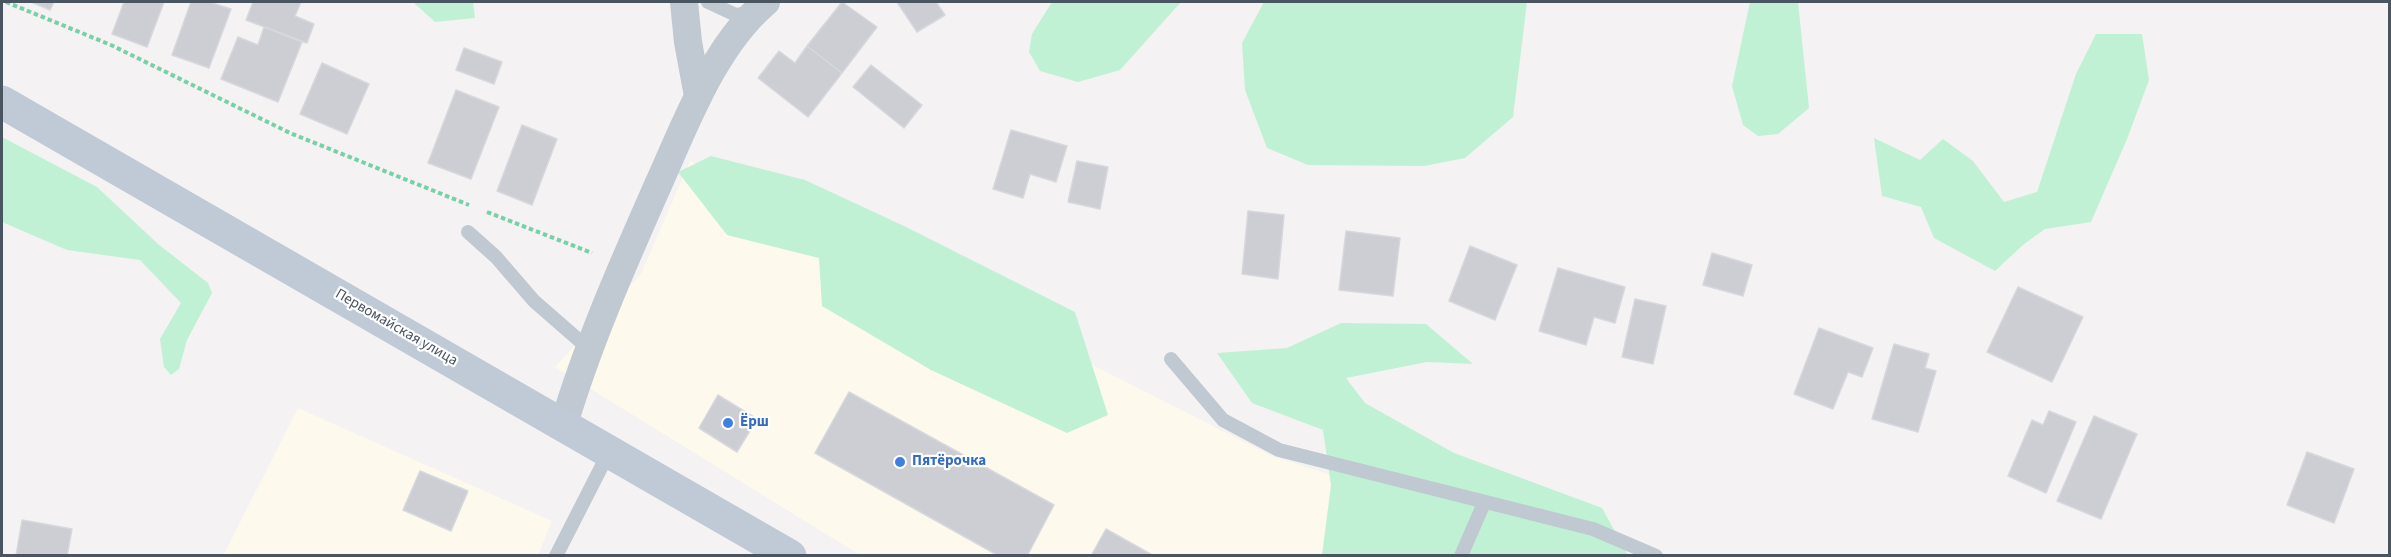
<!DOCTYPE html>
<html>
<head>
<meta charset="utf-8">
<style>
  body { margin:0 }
  #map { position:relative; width:2391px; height:557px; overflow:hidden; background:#f4f2f2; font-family:"Source Sans 3",sans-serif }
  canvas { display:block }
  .frame { position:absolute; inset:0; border:3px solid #495560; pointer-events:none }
</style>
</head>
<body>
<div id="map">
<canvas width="2391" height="557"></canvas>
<div class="frame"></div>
</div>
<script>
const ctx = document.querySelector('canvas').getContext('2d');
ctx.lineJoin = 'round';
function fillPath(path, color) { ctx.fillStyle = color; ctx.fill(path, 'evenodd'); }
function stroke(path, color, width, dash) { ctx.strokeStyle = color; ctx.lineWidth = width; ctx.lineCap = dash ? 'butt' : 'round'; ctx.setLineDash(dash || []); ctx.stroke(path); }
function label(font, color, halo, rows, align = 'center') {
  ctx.font = font + ' "Source Sans 3",sans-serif'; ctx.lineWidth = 4.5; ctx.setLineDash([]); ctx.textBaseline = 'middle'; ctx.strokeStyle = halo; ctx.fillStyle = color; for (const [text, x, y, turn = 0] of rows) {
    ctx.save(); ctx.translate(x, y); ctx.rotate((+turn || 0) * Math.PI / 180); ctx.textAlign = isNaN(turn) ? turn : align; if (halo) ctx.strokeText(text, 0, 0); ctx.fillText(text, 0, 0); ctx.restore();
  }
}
fillPath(new Path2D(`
  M690 161 1272 456 1492 527 1479 556 860 555 555 367 641 274Z
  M298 408 552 521 538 555 223 556Z`), '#fdf9ed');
fillPath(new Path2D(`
  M413 2H473L475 18 435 22Z
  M1052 2H1181L1120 70 1078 82 1040 71 1029 52 1032 34Z
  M1264 2H1527L1513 117 1465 158 1424 166 1308 165 1267 148 1245 90 1242 43Z
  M1750 2H1798L1809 108 1778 134 1758 136 1743 125 1732 86Z
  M2096 34H2142L2149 80 2127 139 2091 222 2045 229 2024 244 1995 271 1934 238 1921 207 1882 196 1874 138 1920 160 1943 139 1973 161 2004 202 2037 192 2076 74Z
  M2 137 97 187 158 244 208 283 212 293 187 340 179 369 171 375 164 367 160 339 181 303 140 260 67 250 2 222Z
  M711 156 805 180 904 226 1075 312 1108 415 1067 433 931 370 822 306 819 258 727 235 678 172Z
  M1341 323 1426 324 1473 364 1427 362 1346 378 1365 403 1454 453 1602 508 1628 555H1322L1331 485 1323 430 1252 403 1217 353 1287 348Z`), '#c1f1d5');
const building = new Path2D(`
  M31 2H54L50 10Z
  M124 2H164L147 47 112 34Z
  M191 2H209L231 9 209 68 172 55Z
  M253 2H301L295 16 314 24 307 43 246 20Z
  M842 2 877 27 842 73 807 46Z
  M897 2H936L945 15 917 32Z
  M264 27 302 42 278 102 221 79 238 37 258 45Z
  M807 46 842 73 808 117 758 78 779 51 795 63Z
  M464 48 502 62 494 84 456 70Z
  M322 63 369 84 347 134 300 114Z
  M871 65 922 105 904 128 853 87Z
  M456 90 499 107 471 179 428 163Z
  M522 125 557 139 532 205 497 191Z
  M1011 130 1067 146 1056 182 1030 174 1023 198 993 189Z
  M1077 161 1108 167 1100 209 1068 202Z
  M1248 211 1284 215 1278 279 1242 274Z
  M1346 231 1400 238 1393 296 1339 290Z
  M1470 246 1517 265 1495 320 1449 301Z
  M1712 253 1752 265 1743 296 1703 285Z
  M1558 268 1625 287 1615 323 1594 317 1586 345 1539 331Z
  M2018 287 2083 317 2052 382 1987 352Z
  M1635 299 1666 306 1653 364 1622 357Z
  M1819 328 1873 348 1862 377 1848 372 1833 409 1794 394Z
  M1894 344 1929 354 1925 368 1936 371 1918 432 1872 419Z
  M849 392 1054 505 1027 556H999L815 453Z
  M718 395 757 419 737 452 699 428Z
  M2049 411 2076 422 2046 493 2008 476 2032 420 2043 425Z
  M2094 416 2137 434 2101 519 2057 501Z
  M2307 452 2354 469 2334 523 2287 505Z
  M420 471 468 491 451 531 403 510Z
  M22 520 72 529 67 556H16Z
  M1106 529 1154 556H1091Z`);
fillPath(building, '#ccced4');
stroke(building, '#d6d8dd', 1.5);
stroke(new Path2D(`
  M6 2 111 45 290 133 469 205
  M487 212 592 253`), '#78d0a7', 4, [4.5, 3]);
stroke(new Path2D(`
  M708 2 736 15 751 12
  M468 232 496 257 534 301 589 349
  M1171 359 1223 420 1279 450 1593 529 1656 556
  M556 556 609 452
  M1461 556 1484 503`), '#c0c9d1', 14);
stroke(new Path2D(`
  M684 2 688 42 698 96
  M563 427C588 343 623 264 658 185 686 123 714 46 766 2`), '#c0c9d1', 28);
stroke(new Path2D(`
  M2 102 790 556`), '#c0cad6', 33);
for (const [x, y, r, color] of [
  [728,423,6,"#3f7fe0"],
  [900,462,6,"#3f7fe0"]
]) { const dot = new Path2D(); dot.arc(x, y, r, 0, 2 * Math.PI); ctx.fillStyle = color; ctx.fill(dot); stroke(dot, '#fff', 2); }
label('15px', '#495560', '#fff', [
  ["Первомайская улица",396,328,30]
]);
label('bold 15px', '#366cbe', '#fff', [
  ["Ёрш",740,423],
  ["Пятёрочка",912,462]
], 'left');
</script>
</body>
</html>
